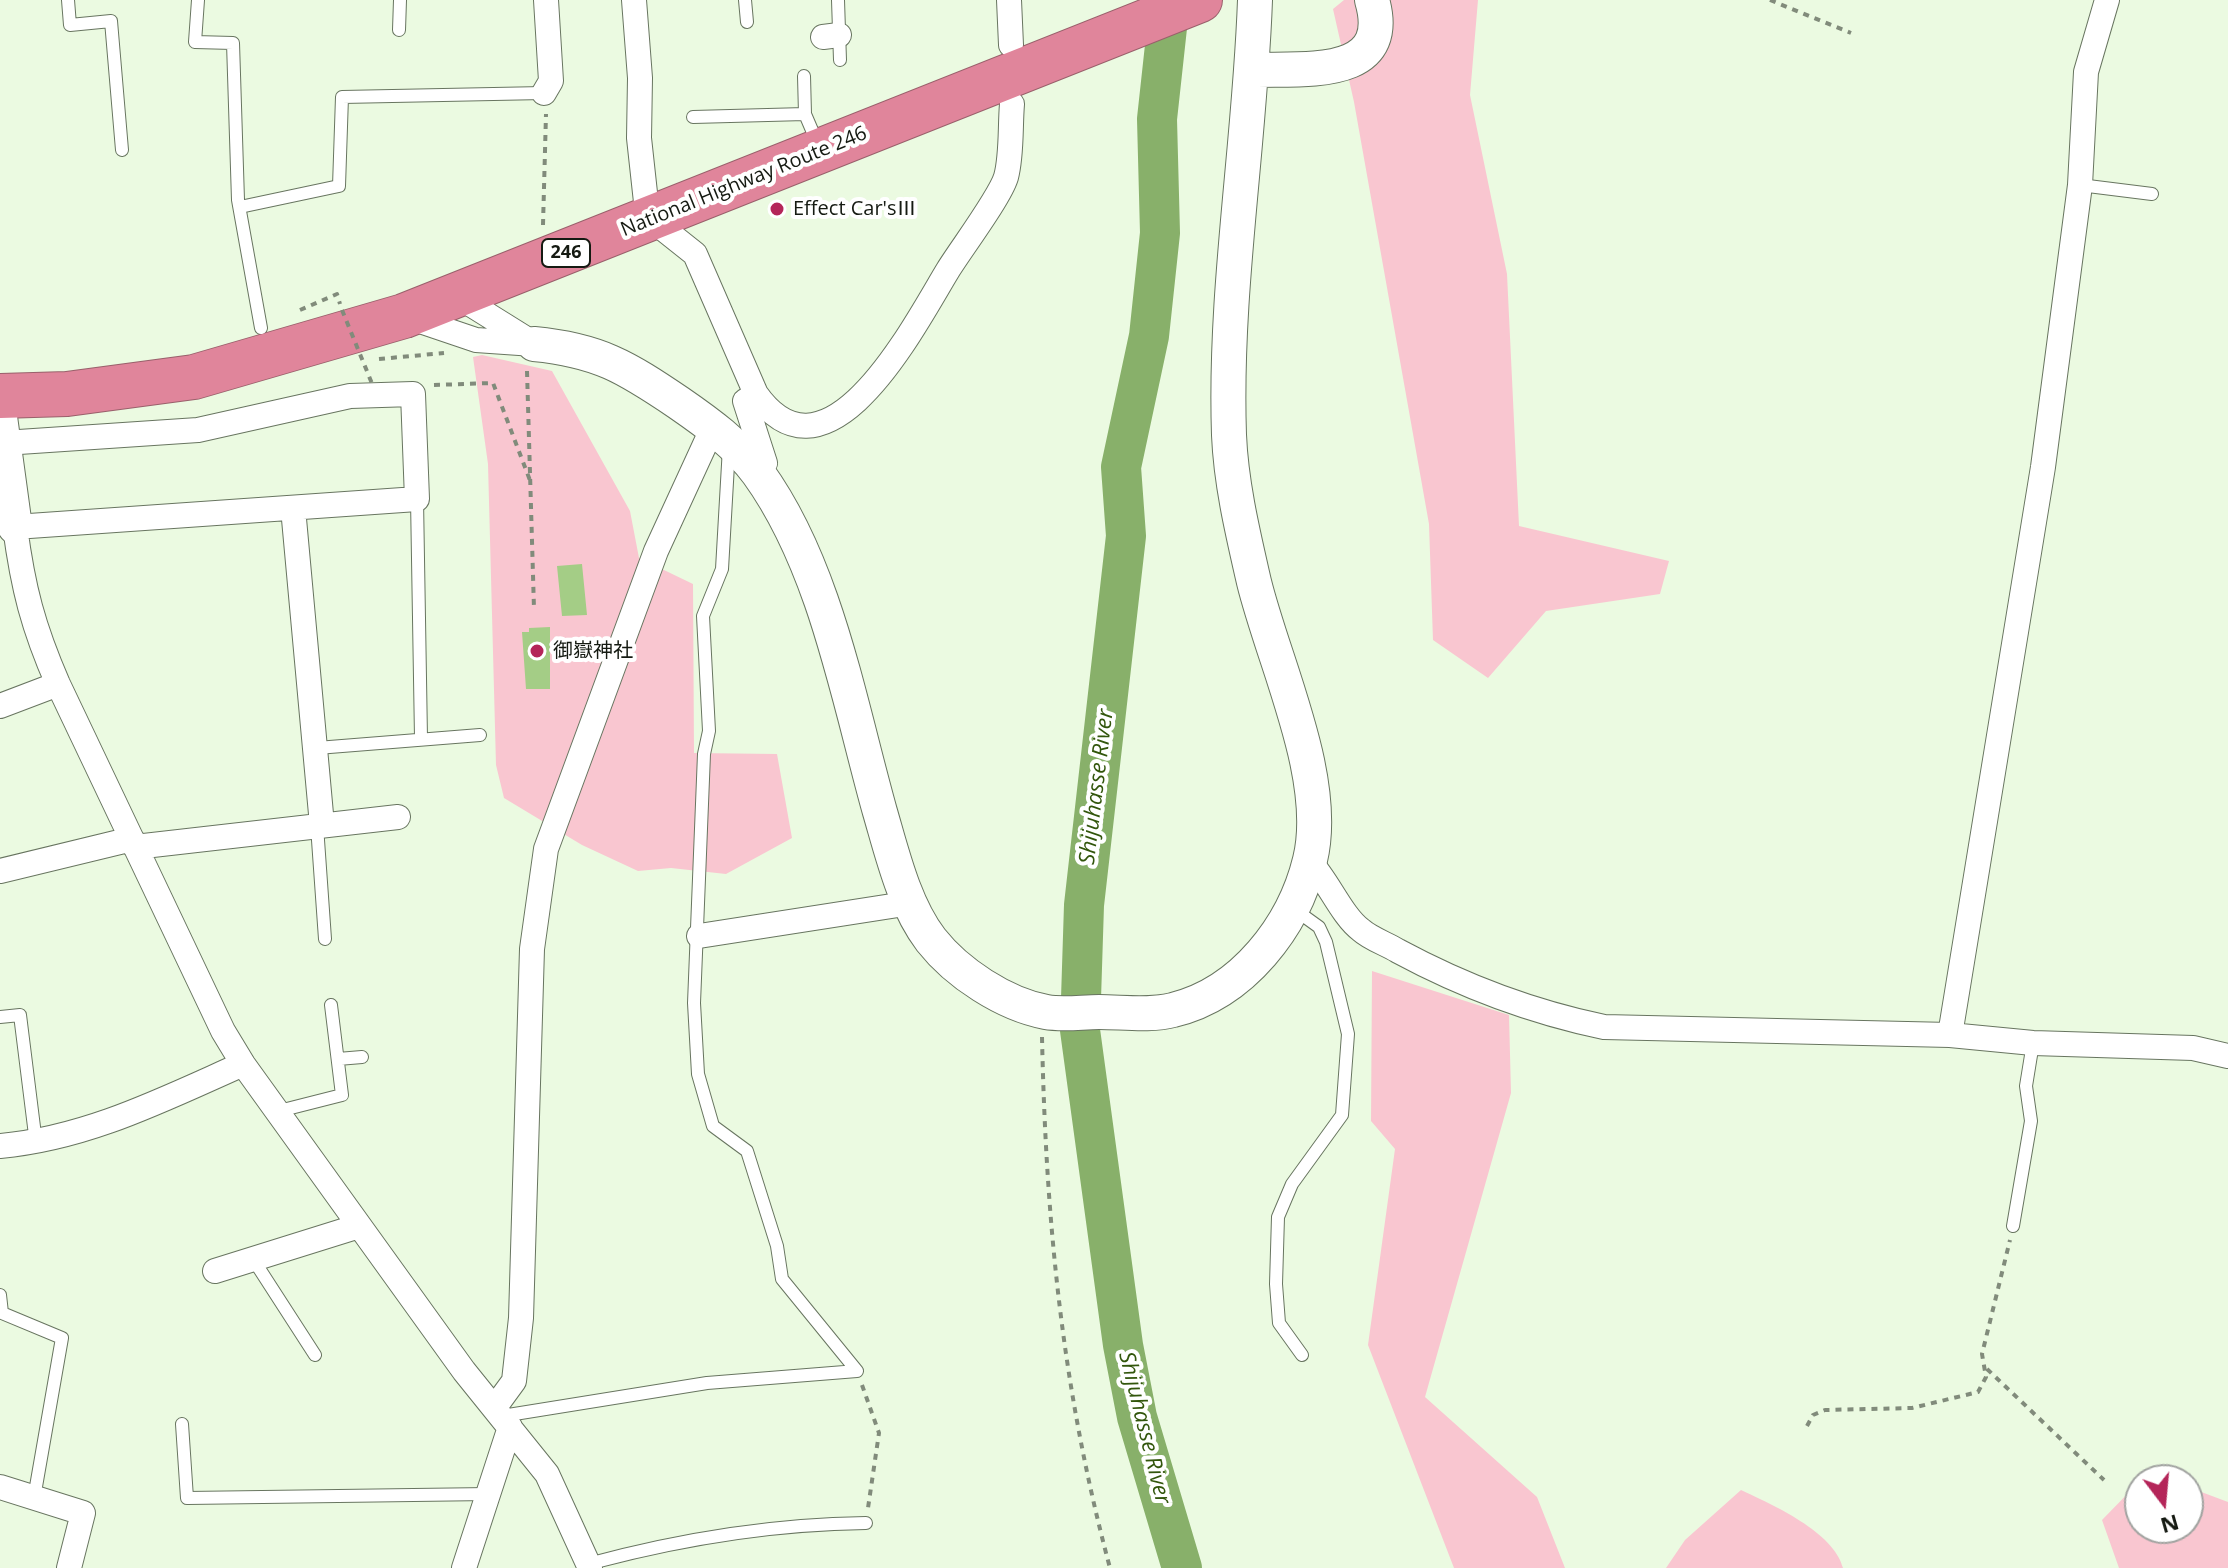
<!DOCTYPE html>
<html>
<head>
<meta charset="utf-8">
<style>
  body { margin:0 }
  #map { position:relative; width:2228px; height:1568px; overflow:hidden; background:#ebfae1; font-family:"Open Sans",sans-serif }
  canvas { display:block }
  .north { position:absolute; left:2124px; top:1464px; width:80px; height:80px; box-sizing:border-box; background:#fff; border:2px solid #a1a3a0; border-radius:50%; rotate:164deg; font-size:22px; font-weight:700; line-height:32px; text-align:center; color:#151a12 }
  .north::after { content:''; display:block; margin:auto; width:28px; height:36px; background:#b42559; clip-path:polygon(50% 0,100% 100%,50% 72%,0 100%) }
</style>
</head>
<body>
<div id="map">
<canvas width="2228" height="1568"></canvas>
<div class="north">N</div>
</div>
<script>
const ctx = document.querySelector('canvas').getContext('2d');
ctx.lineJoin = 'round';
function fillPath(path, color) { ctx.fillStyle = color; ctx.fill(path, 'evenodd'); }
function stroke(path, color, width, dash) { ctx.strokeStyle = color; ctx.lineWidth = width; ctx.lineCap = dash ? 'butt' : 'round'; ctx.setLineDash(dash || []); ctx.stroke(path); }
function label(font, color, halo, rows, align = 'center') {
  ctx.font = font + ' "Open Sans","Noto Sans JP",sans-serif'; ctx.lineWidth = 8; ctx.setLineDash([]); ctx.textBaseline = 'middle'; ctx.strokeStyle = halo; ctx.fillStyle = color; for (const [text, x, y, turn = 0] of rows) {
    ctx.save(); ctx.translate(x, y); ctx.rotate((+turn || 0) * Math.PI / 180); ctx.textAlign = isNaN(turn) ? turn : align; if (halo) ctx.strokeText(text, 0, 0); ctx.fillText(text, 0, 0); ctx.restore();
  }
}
fillPath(new Path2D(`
  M1344 0H1478L1470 95 1507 274 1519 526 1669 561 1660 594 1546 611 1488 678 1433 640 1429 524 1354 102 1333 9Z
  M482 355 552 371 630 511 639 558 693 584 694 753 777 754 792 838 726 874 671 868 638 871 582 845 504 798 496 765 488 464 473 357Z
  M1372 971 1509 1015 1511 1093 1425 1397 1537 1497 1565 1568H1454L1368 1345 1395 1149 1371 1121Z
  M2140 1481V1528H2188V1487L2228 1502V1568H2119L2102 1520Z
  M1741 1490C1773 1505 1834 1532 1843 1568H1666L1685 1540Z`), '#f9c6d0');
stroke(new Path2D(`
  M1170 0 1157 119 1160 233 1149 336 1121 467 1126 536 1084 905 1080 1030 1123 1345 1137 1417 1182 1568`), '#88b06a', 40);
fillPath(new Path2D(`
  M582 564 587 615 562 616 557 566Z
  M550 627V689H526L522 632H529V628Z`), '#a4cd86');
const lane = new Path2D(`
  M68 0 70 25 111 21 122 150
  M198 0 195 42 233 43 238 200 261 328
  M745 0 747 22
  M838 0 840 60
  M399 30 400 0
  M804 76 805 114 817 142
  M693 117 805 114
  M2080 185 2152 194
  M240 207 339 186 342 97 544 93
  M729 447 722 569 703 616 709 731 704 754 694 1003 698 1074 713 1126 747 1151 777 1246 782 1279 857 1371
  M417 499 421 738
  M317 748 480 735
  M317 826 325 939
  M1294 909 1319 927 1326 942 1348 1034 1342 1115 1292 1184 1278 1217 1276 1284 1279 1323 1302 1355
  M0 1017 20 1015 36 1143
  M338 1059 362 1057
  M275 1112 342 1095 331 1005
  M2013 1226 2031 1121 2026 1086 2033 1043
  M253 1259 315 1355
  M0 1295 2 1313 62 1338 34 1498
  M502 1416 707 1383 857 1371
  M182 1424 187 1498 489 1494
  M588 1564C677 1540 774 1524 866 1523`);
const street = new Path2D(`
  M634 0 640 78 639 138 646 202 651 219 695 254 756 394C828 496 915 324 948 270 961 249 1000 197 1006 177 1012 155 1010 127 1012 104
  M1009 0 1011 45
  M823 37 839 35
  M544 93 551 81 546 0
  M459 297 528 340
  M408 317 476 340 534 344
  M4 443 198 430 350 396 413 394 417 499 15 527C23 588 33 627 58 684L223 1031 243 1064 464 1371 547 1474 590 1568
  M756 470 765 463 745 401 756 394
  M293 508 322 825
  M0 706 58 684
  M135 847 398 817
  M1310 862C1328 881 1342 916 1361 930 1371 939 1387 944 1398 951 1463 986 1532 1012 1604 1027L1950 1035 2033 1043 2193 1048 2228 1056
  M0 871 132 839
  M699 936 911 903
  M1950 1035 2043 467 2080 185 2086 72 2107 0
  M0 1146C88 1138 164 1099 243 1064
  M215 1271 359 1226
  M495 1407 514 1381 521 1318 532 949 546 849 656 551 713 427
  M0 1487 83 1513 69 1568
  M464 1568 510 1427`);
const secondary = new Path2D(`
  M1253 70C1304 68 1395 80 1372 0
  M534 344C598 350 626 367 679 403 708 423 737 444 758 473 826 567 849 702 880 812 892 853 904 905 931 940 957 973 1004 1004 1046 1012 1063 1015 1082 1012 1099 1012 1122 1012 1151 1016 1173 1010 1243 993 1294 926 1310 860 1330 778 1274 664 1254 582 1243 534 1231 484 1229 435 1224 290 1250 145 1255 0
  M0 417 15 527`);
const highway = new Path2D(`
  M0 396 67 394 194 377 404 316 1200 0`);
stroke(lane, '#687560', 14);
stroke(street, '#687560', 26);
stroke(secondary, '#687560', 36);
stroke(highway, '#99606b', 46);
stroke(new Path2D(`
  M1770 0 1851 33
  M543 225 546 114
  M300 310 337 294 340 304
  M379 359 444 353
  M527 371 534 609
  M434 385 493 383 531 483
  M1042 1037C1046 1222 1062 1389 1110 1568
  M1987 1369 2104 1480
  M862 1385 879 1433 868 1508
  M1807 1426 1813 1415 1825 1410 1912 1408 1978 1392 1986 1377 1982 1354 2010 1240`), '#818b7b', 4, [6, 6]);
stroke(lane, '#fff', 12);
stroke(street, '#fff', 24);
stroke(secondary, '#fff', 34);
stroke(highway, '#e0859b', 44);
stroke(new Path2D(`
  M342 310 373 386`), '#818b7b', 4, [6, 6]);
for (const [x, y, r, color] of [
  [777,209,8,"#b42559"],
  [537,651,8,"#b42559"]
]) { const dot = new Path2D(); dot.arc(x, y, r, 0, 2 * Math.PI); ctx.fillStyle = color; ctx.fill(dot); stroke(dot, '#fff', 3); }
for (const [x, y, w] of [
  [566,253,48]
]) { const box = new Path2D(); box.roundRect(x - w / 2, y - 14, w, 28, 6); ctx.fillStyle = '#fff'; ctx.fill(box); stroke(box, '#151a12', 2); }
label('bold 18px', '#151a12', null, [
  ["246",566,253]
]);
label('20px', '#151a12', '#fff', [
  ["National Highway Route 246",744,182,-22]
]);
label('20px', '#151a12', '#fff', [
  ["Effect Car'sⅢ",793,209],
  ["御嶽神社",553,651]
], 'left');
label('italic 22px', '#32560c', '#fff', [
  ["Shijuhasse River",1097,787,-83],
  ["Shijuhasse River",1144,1428,76]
]);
</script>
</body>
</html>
